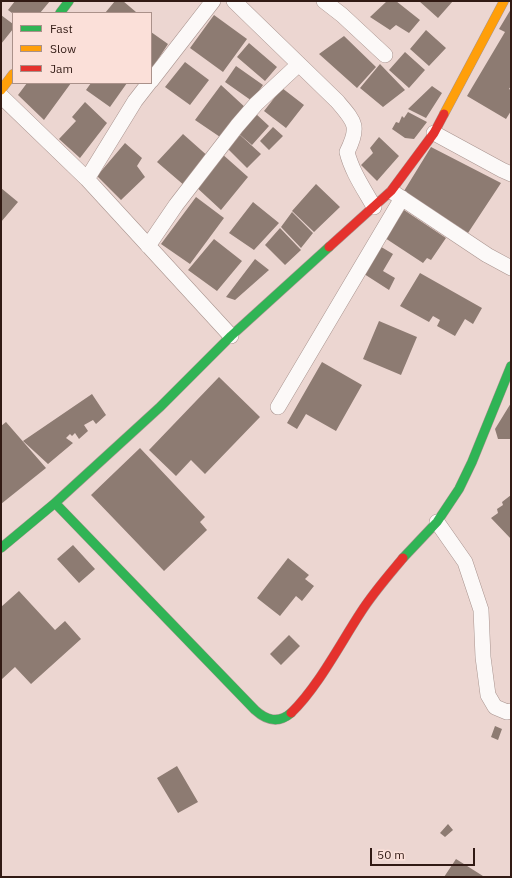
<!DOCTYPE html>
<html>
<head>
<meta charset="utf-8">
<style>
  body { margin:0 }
  #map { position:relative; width:512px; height:878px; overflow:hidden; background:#ecd6d1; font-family:"IBM Plex Sans",sans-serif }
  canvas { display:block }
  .frame { position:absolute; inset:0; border:2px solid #311a14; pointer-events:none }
  .legend { position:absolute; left:12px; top:12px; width:140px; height:72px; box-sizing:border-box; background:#fbe0d9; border:1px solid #aa918a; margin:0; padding:5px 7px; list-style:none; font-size:12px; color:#311a14 }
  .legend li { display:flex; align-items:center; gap:8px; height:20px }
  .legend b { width:20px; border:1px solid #aa918a }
  .scale { position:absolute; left:370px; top:848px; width:105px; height:18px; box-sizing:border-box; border:2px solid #311a14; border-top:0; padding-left:5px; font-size:12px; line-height:14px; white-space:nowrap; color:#311a14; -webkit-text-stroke:3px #fbe0d9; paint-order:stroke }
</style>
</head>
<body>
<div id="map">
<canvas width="512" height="878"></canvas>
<div class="frame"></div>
<ul class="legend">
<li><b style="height:5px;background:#30b455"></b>Fast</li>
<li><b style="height:5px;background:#ff9f0a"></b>Slow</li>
<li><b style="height:5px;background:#e5322d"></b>Jam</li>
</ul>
<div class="scale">50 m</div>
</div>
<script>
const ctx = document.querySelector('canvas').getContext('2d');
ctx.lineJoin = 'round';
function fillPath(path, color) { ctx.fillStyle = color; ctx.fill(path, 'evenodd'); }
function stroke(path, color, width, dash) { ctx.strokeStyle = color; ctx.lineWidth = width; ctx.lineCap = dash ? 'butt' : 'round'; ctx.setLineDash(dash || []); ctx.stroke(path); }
fillPath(new Path2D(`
  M15 1H50L40 13H12L8 10Z
  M115 1H123L136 12 105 13Z
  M387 1H396L420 20 409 33 396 25 390 30 370 17Z
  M419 1H453L438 18Z
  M511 9V86L509 89 511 90V111L506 119 467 96 505 32 499 29Z
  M1 15 13 24V29L1 44Z
  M214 15 247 39 223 72 190 48Z
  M426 30 446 48 429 66 410 49Z
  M151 32 168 44 151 70Z
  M344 36 376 67 357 88 319 54Z
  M249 43 277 67 265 81 237 57Z
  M405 52 425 70 409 88 389 70Z
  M185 62 209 80 190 105 165 87Z
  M380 64 405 90 383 107 360 88Z
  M236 66 263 85 252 101 225 82Z
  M27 83H71L44 120 18 95Z
  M91 83H127L110 107 86 90Z
  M221 85 247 109 223 139 195 120Z
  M432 86 442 93 426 118 408 109Z
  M282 88 304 105 286 128 264 111Z
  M85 102 107 123 80 158 59 139 76 121 72 117Z
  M408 112 427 122 414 139 405 138 392 129 396 122 399 123 402 116 404 118Z
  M255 113 269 126 252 145 238 133Z
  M273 127 283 136 269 150 260 141Z
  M183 134 210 158 185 186 157 162Z
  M240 135 261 154 247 168 228 149Z
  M379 137 399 156 377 181 361 165 373 153 370 148Z
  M125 143 142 158 137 166 145 177 121 200 97 176Z
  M431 147 501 183 468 233 404 191Z
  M221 153 248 177 221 210 194 185Z
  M316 184 340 207 314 232 292 211Z
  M1 188 18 202 1 222Z
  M196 197 224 218 190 264 161 244Z
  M253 202 279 223 254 250 229 233Z
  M404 210 446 238 431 260 427 258 423 263 385 238Z
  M292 212 313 233 301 248 281 227Z
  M280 228 301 250 285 265 265 245Z
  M214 239 242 261 217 291 188 270Z
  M378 245 393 254 383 271 395 278 389 290 361 272Z
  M255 259 269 270 235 300 226 297Z
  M420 273 482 308 473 324 465 319 455 336 437 326 440 320 433 316 429 322 400 306Z
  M379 321 417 337 401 375 363 359Z
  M322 362 362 385 336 431 306 414 297 429 287 423Z
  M219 377 260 417 205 474 191 460 176 476 149 450Z
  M92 394 106 415 96 424 93 420 84 425 88 431 79 439 75 433 72 436 70 434 66 438 73 443 48 464 23 441Z
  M511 403V439H498L495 429Z
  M6 422 46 468 1 504V426Z
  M140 448 205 517 200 522 207 530 164 571 91 495Z
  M511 495V539L491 518 498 513 497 509 503 505 502 502Z
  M73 545 95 569 79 583 57 559Z
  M288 558 309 575 305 579 314 586 302 601 296 596 280 616 257 598Z
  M19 591 55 630 65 621 81 639 31 684 15 667 1 680V607Z
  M289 635 300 646 281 665 270 654Z
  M495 726 502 729 498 740 491 737Z
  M177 766 198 802 178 813 157 778Z
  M448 824 453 830 445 837 440 833Z
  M456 859 483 876 482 877H444Z`), '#8d7b72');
const street = new Path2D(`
  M234 1 337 101C355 122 360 126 347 152 352 172 364 189 374 207
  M324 1 342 15 385 55
  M151 81 213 1
  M1 96 87 179 231 336
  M434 133 502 170 511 174
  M87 179 135 101 149 83
  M394 193 487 255 511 268
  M148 246 176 205 237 126 256 104 299 64
  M278 407 402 198
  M437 522 465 562 481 610 483 657 488 695 495 707 507 712 511 711`);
const fast = new Path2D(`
  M60 13 69 1
  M55 503 255 710C266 720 278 724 291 713
  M1 548 55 503 160 407 231 336 329 247
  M403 558 437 522 459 489 472 462 511 366`);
const slow = new Path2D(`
  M1 90 13 74
  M444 114 504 1`);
const jam = new Path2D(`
  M329 247 391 191 434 133 444 114
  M291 713C318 687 340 644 361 612 373 593 388 576 403 558`);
stroke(street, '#a8938e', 16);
stroke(fast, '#a8938e', 10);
stroke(slow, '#a8938e', 10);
stroke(jam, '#a8938e', 10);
stroke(street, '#fcf9f8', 15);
stroke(fast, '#30b455', 9);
stroke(slow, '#ff9f0a', 9);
stroke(jam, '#e5322d', 9);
</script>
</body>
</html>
